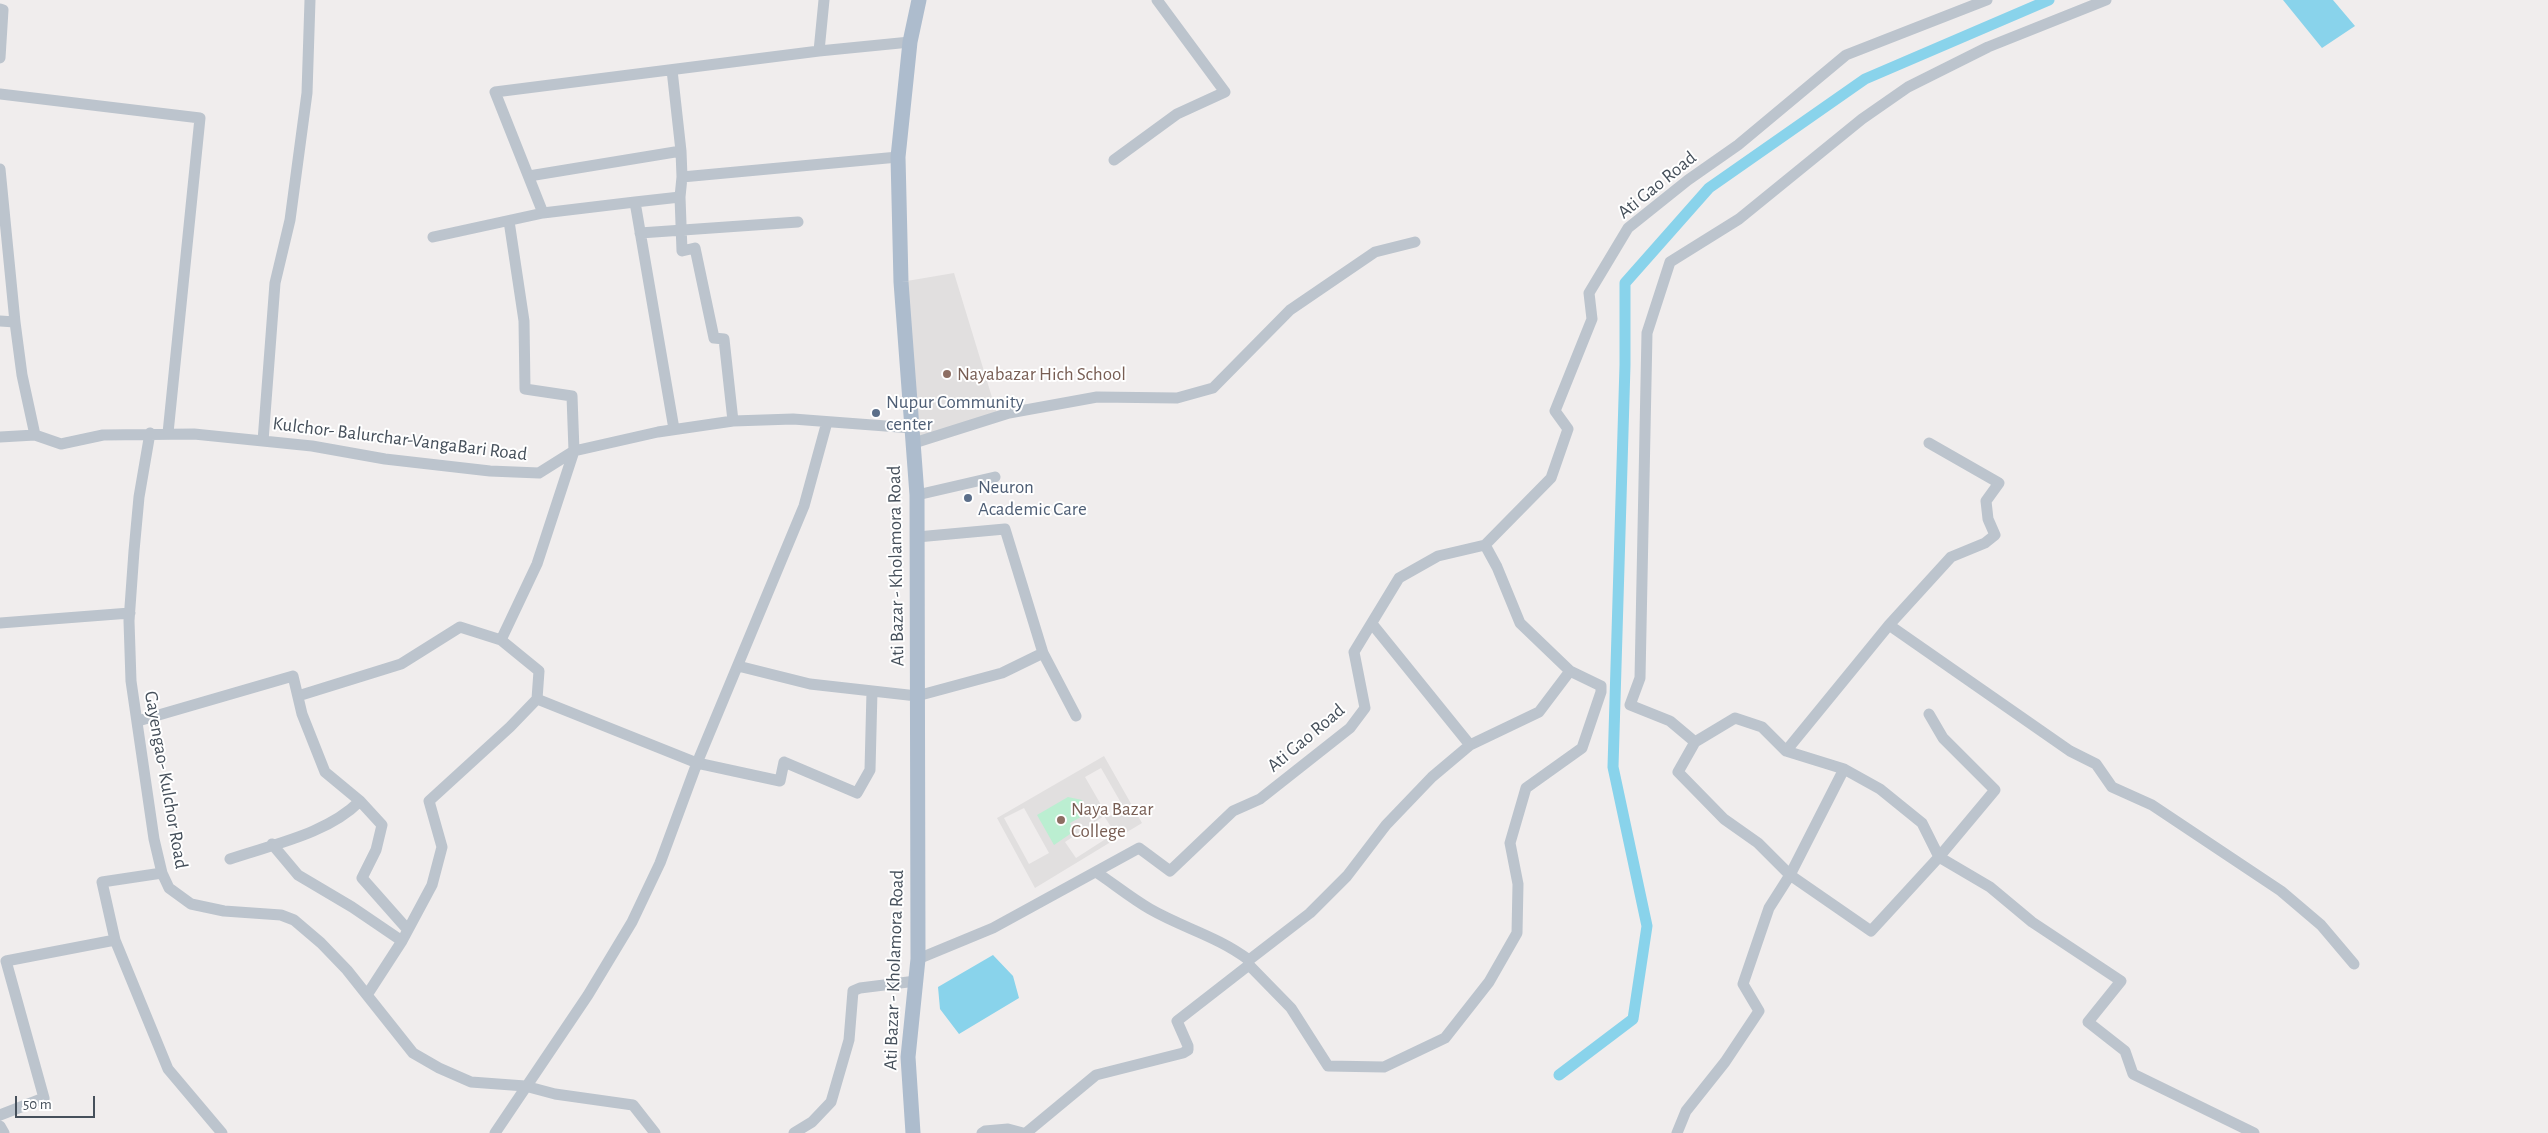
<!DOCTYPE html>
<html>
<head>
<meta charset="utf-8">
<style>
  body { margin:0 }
  #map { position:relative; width:2548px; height:1133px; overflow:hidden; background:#f0eded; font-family:"Alegreya Sans",sans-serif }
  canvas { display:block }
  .scale { position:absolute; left:15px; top:1096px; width:80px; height:22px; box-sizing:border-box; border:2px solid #46505b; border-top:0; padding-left:6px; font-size:15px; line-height:18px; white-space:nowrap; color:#46505b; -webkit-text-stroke:4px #fff; paint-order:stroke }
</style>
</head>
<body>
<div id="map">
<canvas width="2548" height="1133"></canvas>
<div class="scale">50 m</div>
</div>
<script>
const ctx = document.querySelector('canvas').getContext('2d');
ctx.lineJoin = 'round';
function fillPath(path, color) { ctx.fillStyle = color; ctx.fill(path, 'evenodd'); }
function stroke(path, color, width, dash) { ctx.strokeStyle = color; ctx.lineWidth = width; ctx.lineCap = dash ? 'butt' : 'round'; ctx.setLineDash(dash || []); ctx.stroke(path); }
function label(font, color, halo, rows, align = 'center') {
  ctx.font = font + ' "Alegreya Sans",sans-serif'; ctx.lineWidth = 4; ctx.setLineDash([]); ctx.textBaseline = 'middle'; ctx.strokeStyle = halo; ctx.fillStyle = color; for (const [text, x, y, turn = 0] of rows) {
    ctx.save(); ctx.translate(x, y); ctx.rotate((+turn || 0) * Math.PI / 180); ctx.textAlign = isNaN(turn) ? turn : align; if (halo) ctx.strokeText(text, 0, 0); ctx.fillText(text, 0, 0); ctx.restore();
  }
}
fillPath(new Path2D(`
  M954 273 998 417 914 443 901 282Z
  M1104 756 1142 823 1035 888 997 818ZM1101 768 1124 808 1108 817 1085 777ZM1024 808 1049 853 1029 864 1004 818ZM1104 816 1115 833 1076 858 1065 842Z`), '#e1dfdf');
fillPath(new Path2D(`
  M1068 797 1082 800 1088 813 1070 823 1073 832 1054 845 1037 815Z`), '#bbeed1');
fillPath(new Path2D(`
  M2283 0H2333L2355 26 2322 48Z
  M993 955 1013 976 1019 998 959 1034 940 1009 938 987Z`), '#89d3eb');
stroke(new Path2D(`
  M1559 1075 1633 1019 1647 926 1613 767 1625 365V283L1709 188 1865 79 2049 0`), '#89d3eb', 11);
stroke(new Path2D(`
  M0 9 3 10 0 58
  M819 51 824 0
  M672 70 681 151
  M0 94 200 118 168 433
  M1114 160 1177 114 1225 92 1157 0
  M0 169 15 322
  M529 176 681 151 682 177
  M680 197 682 251 695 248 714 338 724 339 733 421
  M635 202 680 197 682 177 898 157
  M543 213 635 202 674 429
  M640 233 798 222
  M433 237 543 213 495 92 819 51 910 42
  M0 321 15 322 22 375 35 435 61 444 103 435 194 434 312 446 385 459 490 471 539 473 574 451 658 432 733 421 793 419 912 428
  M150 433 139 497 134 551 129 621 131 681 154 839 162 873 169 888 191 904 224 911 281 915 294 920 321 943 347 970 413 1053 439 1068 471 1082 525 1086 555 1094 633 1105 655 1133
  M0 437 35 435
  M263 441 275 283 290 220 307 93 310 0
  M914 443 1009 413 1097 397 1177 398 1213 388 1290 310 1375 252 1415 242
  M1929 443 1999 483 1986 501 1988 519 1995 535 1985 543 1951 557 1889 625 1786 751 1844 769 1880 789 1922 823 1939 857 1990 887 2032 922 2121 981 2088 1022 2125 1051 2133 1074 2254 1133
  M917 495 995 477
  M917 537 1005 529 1043 653 1076 716
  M0 623 130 613
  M1889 625 2070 751 2096 764 2112 787 2152 805 2281 891 2321 925 2354 964
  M738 666 810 684 917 696 1002 673 1043 653
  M298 696 401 664 460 627 501 640
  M537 699 697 763 780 781 784 762 857 793 870 770 872 691
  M138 721 293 676 302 714 325 772 360 801 382 825 376 850 362 878 408 930
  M1695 742 1678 772 1724 819 1758 843 1790 875 1871 931 1939 857 1995 790 1943 738 1929 714
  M1470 745 1539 712 1570 671
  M1786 751 1762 727 1735 718 1695 742 1670 721 1630 705 1640 678 1647 333 1670 262 1739 219 1862 119 1908 87 1988 47 2106 0
  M272 844 298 875 352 907 402 941
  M230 859C274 844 327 834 360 801
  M1096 872C1114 884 1131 898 1150 909 1183 928 1217 936 1249 960V965L1291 1008 1328 1066 1384 1067 1445 1038 1489 982 1517 933 1518 884 1510 843 1526 788 1582 748 1601 692V686L1570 671 1520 623 1497 567 1485 545
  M162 873 102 882 115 940 168 1069 222 1133
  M918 959 993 928 1139 848 1170 871 1233 811 1260 799 1350 728 1365 708 1354 652 1399 578 1438 556 1485 545 1551 478 1568 429 1555 411 1592 319 1589 293 1628 228 1688 180 1738 145 1846 55 1987 0
  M1249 960 1310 913 1347 876 1386 825 1432 777 1470 745 1373 625
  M367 995 402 941 432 885 442 847 429 801 510 727 537 699 539 671 501 640 537 564 574 451 572 396 525 389 524 321 509 221
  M0 1115 44 1098 6 961 115 940
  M0 1126 4 1133
  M495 1133 588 995 632 922 660 863 697 763 804 506 827 422
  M794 1133 812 1122 831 1102 849 1040 853 991 860 988 916 981
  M982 1133 985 1131 1008 1129 1023 1133
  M1026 1133 1096 1075 1183 1053 1188 1050V1046L1177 1021 1249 965
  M1677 1133 1686 1111 1725 1062 1759 1011 1743 984 1769 908 1790 875 1844 769`), '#bcc4cd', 11);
stroke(new Path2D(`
  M913 1133 908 1057 918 959 917 495 901 282 898 157 910 42 919 0`), '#adbccd', 15);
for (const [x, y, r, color] of [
  [947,374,5,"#8d6e63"],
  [876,413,5,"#5c6f8a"],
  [968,498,5,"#5c6f8a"],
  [1061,820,5,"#8d6e63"]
]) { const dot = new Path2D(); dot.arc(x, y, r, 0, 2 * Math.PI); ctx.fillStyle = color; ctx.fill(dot); stroke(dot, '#fff', 2); }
label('19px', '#46505b', '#fff', [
  ["Ati Gao Road",1657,185,-39],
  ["Kulchor- Balurchar-VangaBari Road",400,439,7],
  ["Ati Bazar - Kholamora Road",896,566,-91],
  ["Ati Gao Road",1306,738,-40],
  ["Gayengao- Kulchor Road",166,780,80],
  ["Ati Bazar - Kholamora Road",894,970,-88]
]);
label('19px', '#785e54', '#fff', [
  ["Nayabazar Hich School",957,374],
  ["Naya Bazar",1071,809],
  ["College",1071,831]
], 'left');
label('19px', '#4e5e75', '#fff', [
  ["Nupur Community",886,402],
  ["center",886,424],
  ["Neuron",978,487],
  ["Academic Care",978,509]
], 'left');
</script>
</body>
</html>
